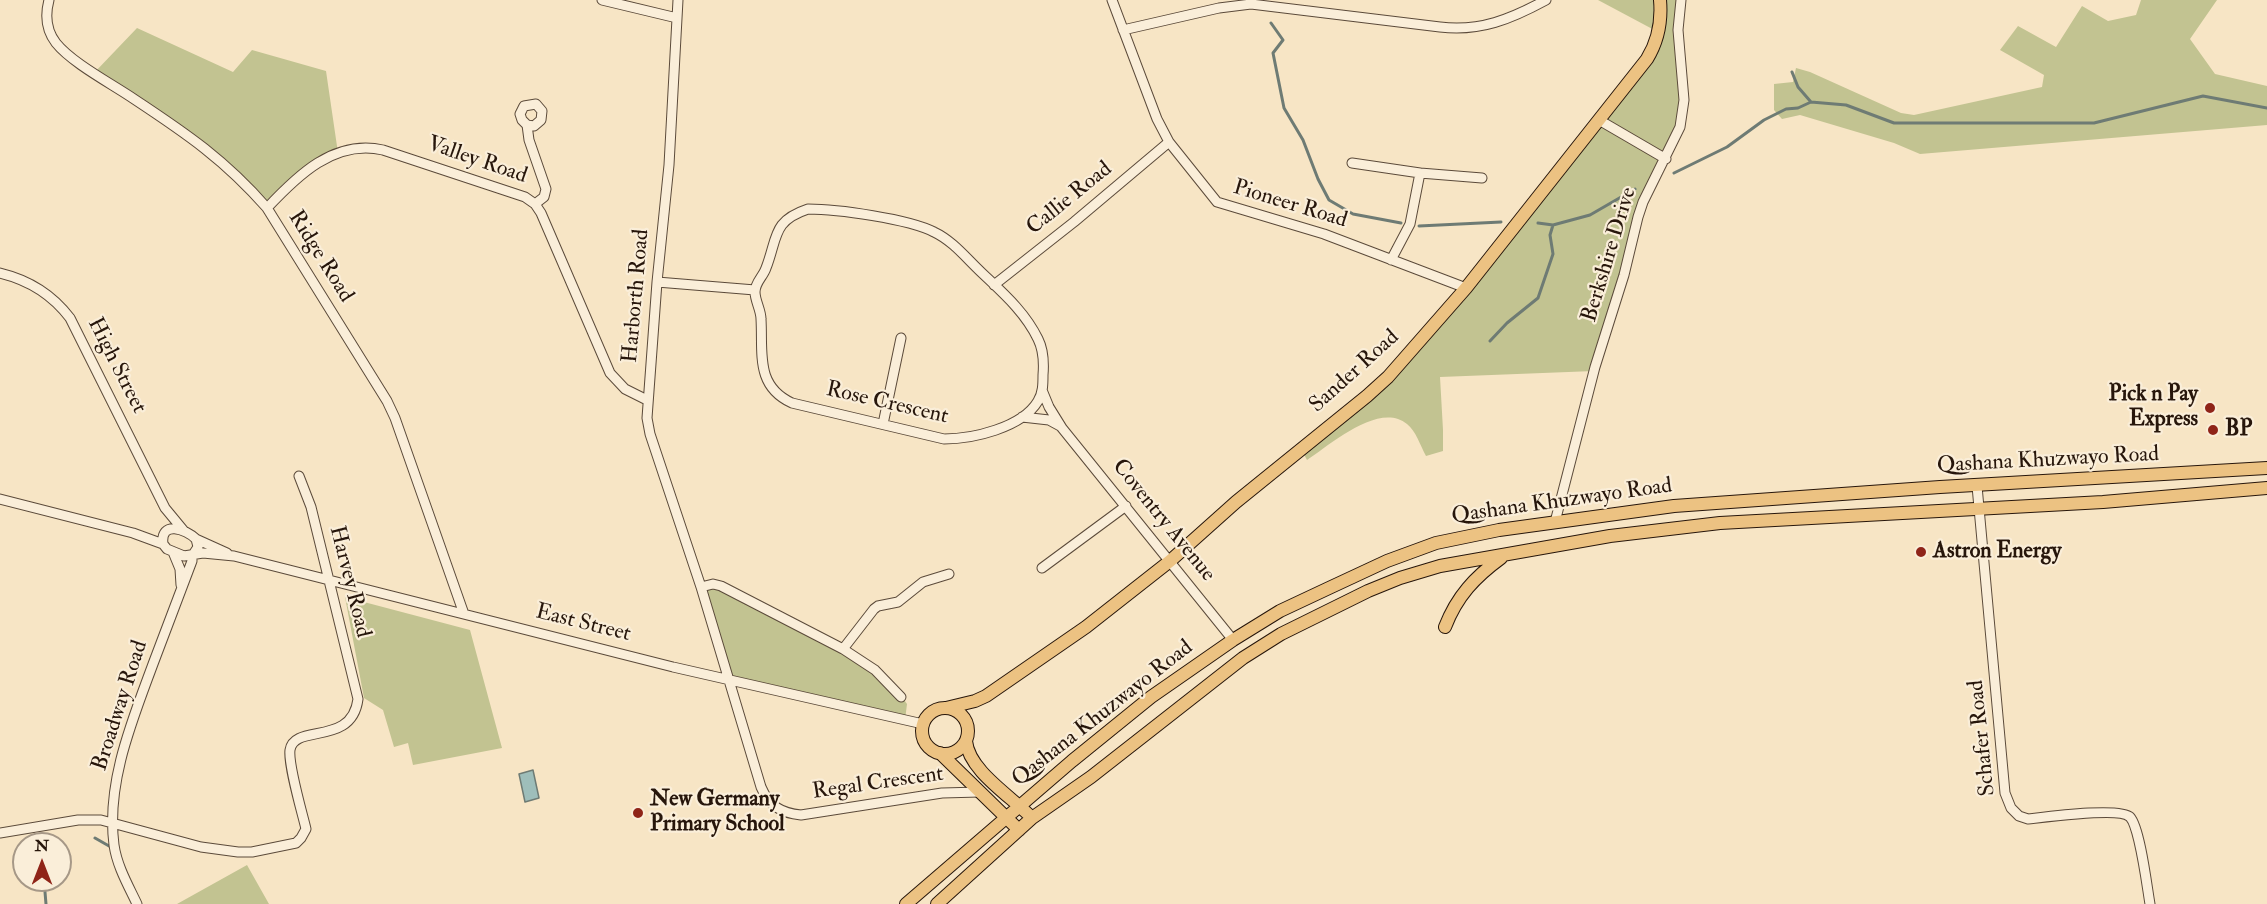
<!DOCTYPE html>
<html>
<head>
<meta charset="utf-8">
<style>
  body { margin:0 }
  #map { position:relative; width:2267px; height:904px; overflow:hidden; background:#f7e5c5; font-family:"IM FELL Double Pica",serif }
  canvas { display:block }
  .north { position:absolute; left:12px; top:832px; width:60px; height:60px; box-sizing:border-box; background:#faeed9; border:2px solid #a69887; border-radius:50%; rotate:0deg; font-size:16px; font-weight:700; line-height:24px; text-align:center; color:#27160b }
  .north::after { content:''; display:block; margin:auto; width:21px; height:27px; background:#8f2418; clip-path:polygon(50% 0,100% 100%,50% 72%,0 100%) }
</style>
</head>
<body>
<div id="map">
<canvas width="2267" height="904"></canvas>
<div class="north">N</div>
</div>
<script>
const ctx = document.querySelector('canvas').getContext('2d');
ctx.lineJoin = 'round';
function fillPath(path, color) { ctx.fillStyle = color; ctx.fill(path, 'evenodd'); }
function stroke(path, color, width, dash) { ctx.strokeStyle = color; ctx.lineWidth = width; ctx.lineCap = dash ? 'butt' : 'round'; ctx.setLineDash(dash || []); ctx.stroke(path); }
function label(font, color, halo, rows, align = 'center') {
  ctx.font = font + ' "IM FELL Double Pica",serif'; ctx.lineWidth = 4.5; ctx.setLineDash([]); ctx.textBaseline = 'middle'; ctx.strokeStyle = halo; ctx.fillStyle = color; for (const [text, x, y, turn = 0] of rows) {
    ctx.save(); ctx.translate(x, y); ctx.rotate((+turn || 0) * Math.PI / 180); ctx.textAlign = isNaN(turn) ? turn : align; if (halo) ctx.strokeText(text, 0, 0); ctx.fillText(text, 0, 0); ctx.restore();
  }
}
fillPath(new Path2D(`
  M1598 0H1682V118L1654 178 1594 371 1440 377 1443 430V451L1426 456C1420 445 1416 431 1407 424 1379 401 1330 445 1307 460L1300 447 1387 376 1640 69 1658 32Z
  M2141 0H2217L2190 39 2215 74 2267 86V125L1920 154 1894 143 1800 115 1782 119 1774 110V84L1793 82 1796 68 1810 72 1901 113 1914 115 2042 87 2044 75 2000 50 2018 26 2056 47 2082 6 2108 21 2136 15Z
  M137 28 233 72 252 50 326 71 338 153 321 160 267 208 233 170 94 73Z
  M708 584 843 649 902 697 907 704 905 720 729 681 700 587Z
  M345 597 470 630 502 748 413 765 408 743 394 747 383 710 364 698Z
  M247 865 269 904H177Z`), '#c2c391');
const water = new Path2D(`
  M533 770 539 798 525 802 519 774Z`);
fillPath(water, '#9ebeba');
stroke(water, '#6e7b74', 1.5);
stroke(new Path2D(`
  M1271 23 1283 40 1273 53 1284 108 1303 140 1318 179 1329 200 1353 214 1401 223
  M1792 72 1798 87 1811 102 1846 105 1894 123H2094L2203 96 2267 108
  M1674 173 1727 147 1764 120 1786 109 1798 108 1811 102
  M1538 223 1553 225
  M1419 226 1501 222
  M1490 341 1507 323 1538 298 1553 254 1550 235 1553 225 1590 215 1635 189
  M41 836V844
  M95 838 109 846
  M44 880 46 904`), '#6e7b74', 3);
const minor = new Path2D(`
  M49 0C45 15 46 30 56 43 72 63 112 84 134 99 187 134 225 160 267 208L387 401 395 418 464 614
  M602 0 677 18
  M678 0 669 165 657 282 647 418 650 434 701 587 761 787C769 806 781 813 801 815L942 793 980 792
  M1112 0 1157 119 1169 142 1217 202 1324 234 1466 288
  M1123 30 1219 8 1251 4 1440 27C1480 32 1511 19 1546 0
  M1599 120 1666 159
  M527 125 534 126 541 120 542 111 536 104 524 106 520 114 522 120 527 125 529 140 546 189 544 197 535 204
  M1352 163 1420 173 1482 178
  M267 208C297 176 334 139 383 150L525 197 535 204 541 213 610 373 625 389 647 400
  M808 209C837 209 909 219 934 232 953 241 966 258 982 273 1003 293 1025 312 1038 339 1043 349 1044 363 1043 375 1043 384 1043 393 1038 401 1022 428 972 439 944 439L792 403C755 386 763 353 761 319 761 310 755 301 755 292 755 282 763 277 766 268 778 237 772 221 808 209Z
  M1391 260 1410 224 1420 173
  M0 273C29 280 52 294 70 318L165 508 184 531
  M657 282 755 290
  M994 285 1074 222 1169 142
  M1042 390 1049 407 1062 428 1233 640
  M1022 417 1049 420 1060 426
  M883 424 901 338
  M1977 486 2005 793 2011 808 2019 816 2028 819C2046 817 2120 807 2130 817 2140 828 2147 887 2150 904
  M0 499 133 533 163 544 167 549 184 556 203 553 234 556 673 667 923 724
  M1555 522 1595 367 1624 275 1638 217 1643 202 1680 127 1684 100 1678 30 1681 0
  M196 539 227 553
  M163 544C160 520 186 529 196 539L198 547 194 553
  M173 552 180 569 181 585
  M1042 568 1126 506
  M701 587 713 584 721 586 843 649 875 670 901 697
  M843 649 874 609 878 606 898 602 923 582 949 574
  M0 833 78 820H101L201 847 238 852H252L296 843 301 838 306 829C302 812 288 765 290 750 294 723 352 747 358 699L311 507 299 476
  M137 904C128 885 117 866 114 845 106 783 132 721 153 664 166 629 179 595 192 561V555`);
const major = new Path2D(`
  M1445 627C1457 596 1475 577 1501 558
  M946 708 975 701 986 696 1086 627 1170 561 1236 502 1367 396 1388 377 1466 288 1647 59C1658 41 1662 22 1660 0
  M922 731a23 23 0 1 1 46 0a23 23 0 1 1-46 0Z
  M966 741C969 771 1011 796 1032 818
  M940 753 1019 830
  M906 904 1072 761 1151 697 1233 640 1280 611 1329 588 1387 561 1436 543 1499 530 1674 506 1940 487 2267 468
  M937 904 1032 818 1091 777 1243 658 1281 634 1368 591 1400 578 1440 566 1610 536 1720 523 2103 502 2267 488`);
stroke(minor, '#5b4a3a', 11);
stroke(major, '#27160b', 14);
stroke(minor, '#faeed9', 9);
stroke(major, '#ecc282', 12);
for (const [x, y, r, color] of [
  [2210,408,6,"#8f2418"],
  [2213,430,6,"#8f2418"],
  [1921,552,6,"#8f2418"],
  [638,813,6,"#8f2418"]
]) { const dot = new Path2D(); dot.arc(x, y, r, 0, 2 * Math.PI); ctx.fillStyle = color; ctx.fill(dot); stroke(dot, '#faeed9', 2); }
label('22px', '#27160b', '#faeed9', [
  ["Valley Road",477,161,19],
  ["Callie Road",1070,199,-39],
  ["Pioneer Road",1290,205,17],
  ["Berkshire Drive",1610,255,-73],
  ["Ridge Road",320,257,58],
  ["Harborth Road",637,296,-85],
  ["High Street",116,366,63],
  ["Sander Road",1355,372,-42],
  ["Rose Crescent",887,404,13],
  ["Qashana Khuzwayo Road",2048,461,-3],
  ["Qashana Khuzwayo Road",1562,502,-8],
  ["Coventry Avenue",1163,521,51],
  ["Harvey Road",349,582,76],
  ["East Street",583,624,14],
  ["Broadway Road",121,706,-72],
  ["Qashana Khuzwayo Road",1103,714,-38],
  ["Schafer Road",1983,738,-96],
  ["Regal Crescent",878,784,-8]
]);
label('bold 22px', '#27160b', '#faeed9', [
  ["Pick n Pay",2198,395,"right"],
  ["Express",2198,420,"right"],
  ["BP",2225,430],
  ["Astron Energy",1933,552],
  ["New Germany",650,800],
  ["Primary School",650,825]
], 'left');
</script>
</body>
</html>
